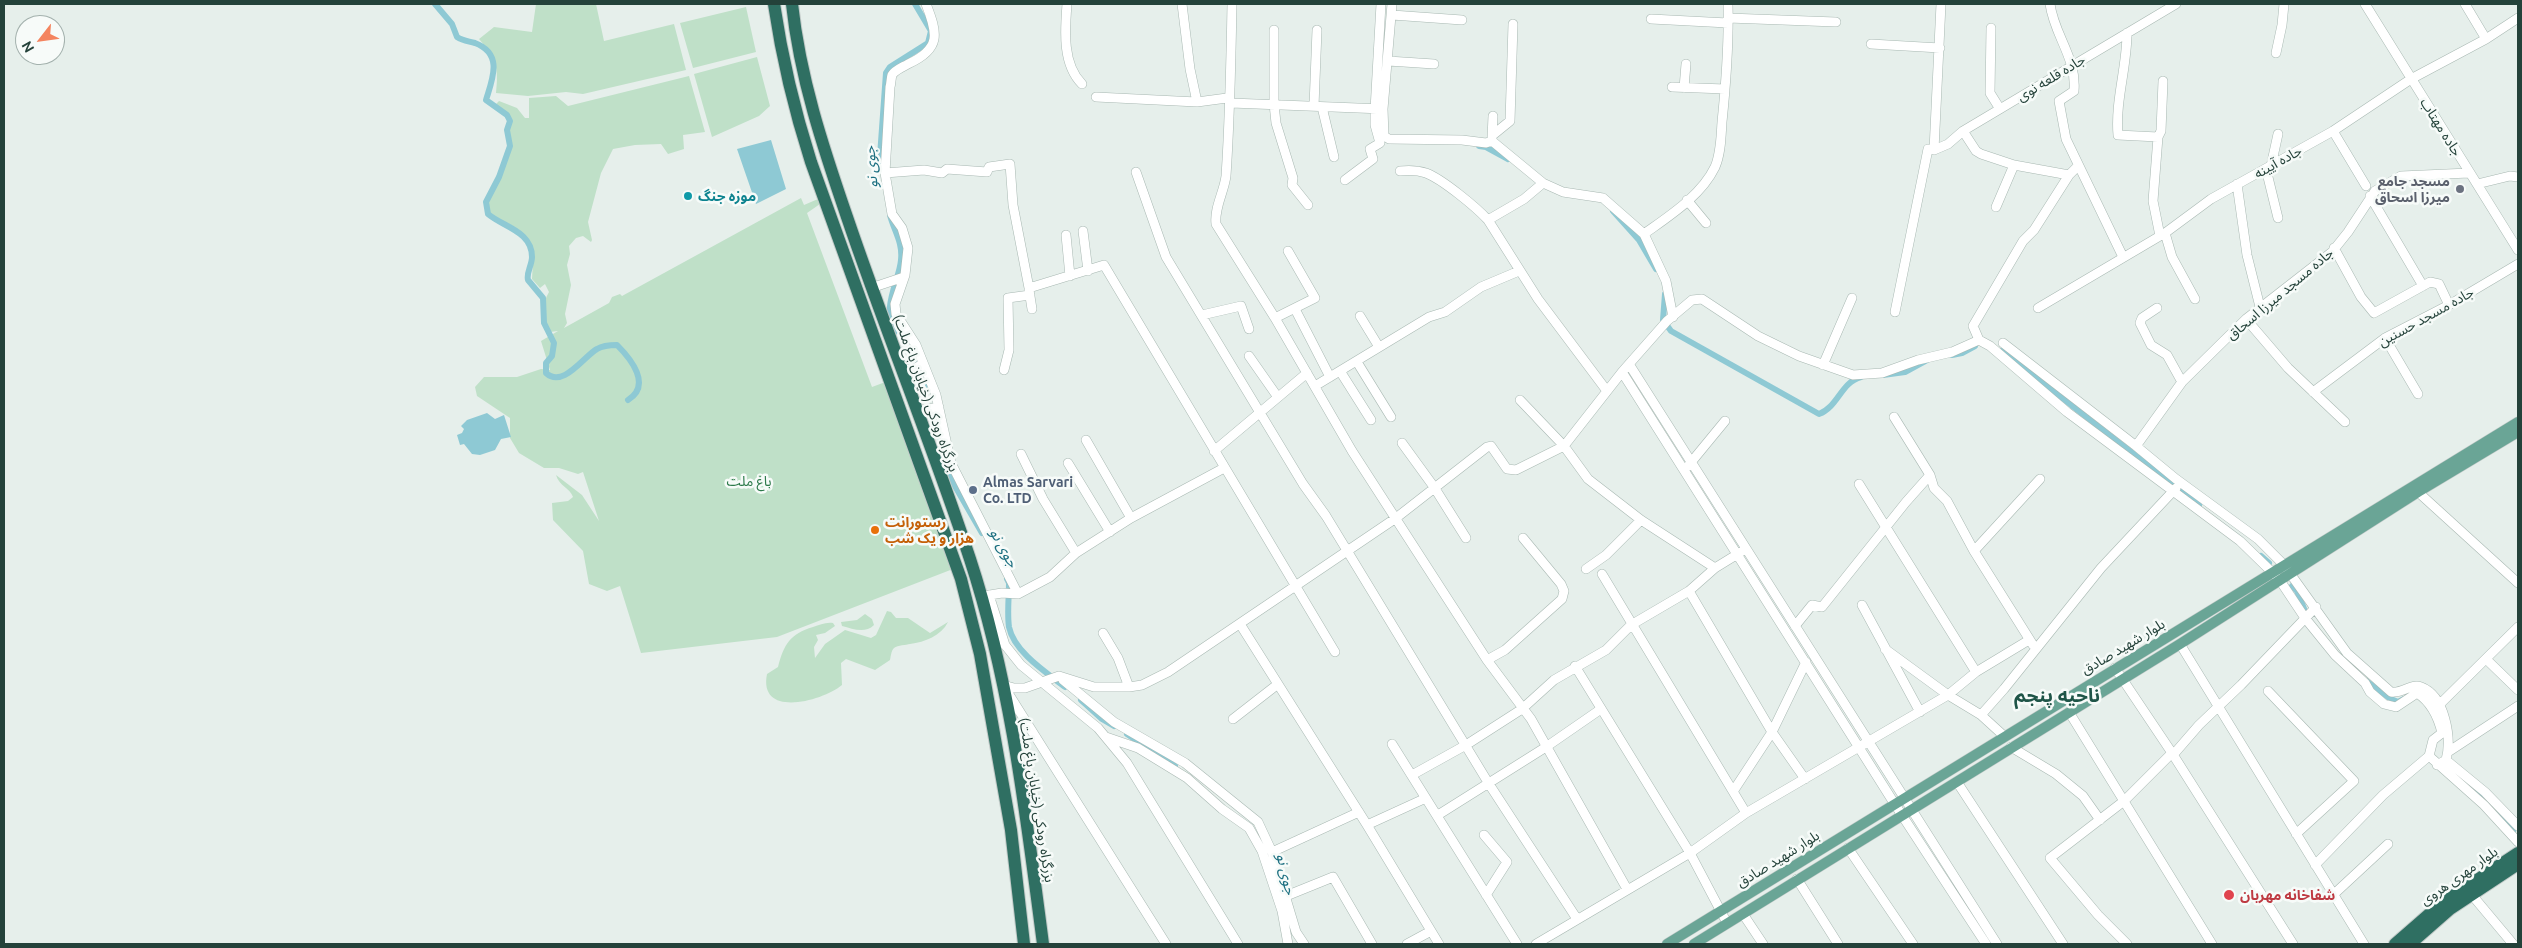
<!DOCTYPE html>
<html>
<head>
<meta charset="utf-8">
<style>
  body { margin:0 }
  #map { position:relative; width:2522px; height:948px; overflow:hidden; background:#e6efeb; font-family:Ubuntu,sans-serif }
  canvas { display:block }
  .frame { position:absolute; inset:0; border:5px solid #24423a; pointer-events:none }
  .north { position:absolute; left:15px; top:15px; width:50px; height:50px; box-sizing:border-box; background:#f7fbf9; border:1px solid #a3b1ad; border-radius:50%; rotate:240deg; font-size:14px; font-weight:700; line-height:20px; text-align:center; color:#24423a }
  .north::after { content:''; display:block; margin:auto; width:18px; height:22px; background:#f4845f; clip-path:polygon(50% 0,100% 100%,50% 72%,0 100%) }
</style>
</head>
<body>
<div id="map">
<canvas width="2522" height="948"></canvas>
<div class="frame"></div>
<div class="north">N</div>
</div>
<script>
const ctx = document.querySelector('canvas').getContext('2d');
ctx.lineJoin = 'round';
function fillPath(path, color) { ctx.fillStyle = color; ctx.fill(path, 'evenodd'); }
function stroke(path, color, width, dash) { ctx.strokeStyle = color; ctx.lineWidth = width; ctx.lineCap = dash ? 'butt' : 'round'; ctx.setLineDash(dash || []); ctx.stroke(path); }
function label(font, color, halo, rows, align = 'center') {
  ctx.font = font + ' Ubuntu,"Noto Sans Arabic",sans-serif'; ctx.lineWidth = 5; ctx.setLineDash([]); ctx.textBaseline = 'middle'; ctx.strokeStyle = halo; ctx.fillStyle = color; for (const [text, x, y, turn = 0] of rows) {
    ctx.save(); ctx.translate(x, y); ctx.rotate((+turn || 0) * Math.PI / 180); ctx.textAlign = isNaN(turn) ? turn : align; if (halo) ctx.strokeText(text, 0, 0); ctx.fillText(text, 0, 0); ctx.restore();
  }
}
fillPath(new Path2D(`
  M536 4H596L604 41 674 24 686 70 583 94 566 92 528 96 496 93C499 67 496 59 479 39L494 27 532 32Z
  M746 7 756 52 693 68 680 23Z
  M757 57 770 106 759 116 712 137 694 74Z
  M689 76 705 132 683 135 684 149 668 154 661 144 635 145 613 149 601 173 588 222 592 240 591 242 583 236 576 238 569 246 570 254 567 265 571 285 565 314 567 323 564 328 609 303 612 297 620 294 622 296 801 198 804 205 818 199 820 204 807 213 872 387 888 381 953 569 777 637 641 653 620 586 607 591 589 584 583 551 553 520 552 503 568 501 573 497C570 488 559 486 556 475L582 495 599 521 583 472 578 474 559 468H544L519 453 510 438V418L477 396 475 387 484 377H517L541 369 550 370 541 341 558 331 550 332C542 319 541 305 549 292L545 284 540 288 532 279C534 256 534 238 511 225 504 221 496 219 490 214L487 203 489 196 499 179 508 154 511 146 508 129 512 121 510 116 493 107 499 101 517 108 525 118H529V98L556 96 568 106Z
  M887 611 891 612 896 618H908L930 633 948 622C941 636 925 642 910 644 906 645 898 645 894 648 891 651 891 656 890 660L875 670 846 659 841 663 842 685C823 701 758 719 767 674L778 667C784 644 790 634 813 627 820 625 825 622 833 623L835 626 825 633 816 635 818 640 814 647 815 658 825 644 845 630 871 638 876 635Z
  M865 614 872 619 874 625C865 634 853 629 842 626L841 622 857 620Z`), '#bfe0c8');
fillPath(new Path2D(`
  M771 140 786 189 756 204 737 149Z
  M487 413 495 419 504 415 511 437 501 439 495 450 480 455 472 454 464 444 460 445 457 435 462 433 464 429 461 426 467 420Z`), '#8ec9d4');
stroke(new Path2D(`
  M435 4 452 24 457 37C463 41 468 41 475 43 504 54 492 80 486 100L507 115 510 121 507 130 510 146 499 177 486 202 488 214C503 227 532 231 532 257 532 265 526 273 528 280L543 298 544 323 554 343 552 356 546 363V373C563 389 584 356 597 349 602 346 610 345 617 345 631 359 652 385 628 400
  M1479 146 1486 147 1508 159
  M882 170 880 156 886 73 890 67 928 43 931 31 915 4
  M1613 211 1639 240 1656 269
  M890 215C894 231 903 242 901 260 900 279 879 312 897 331 901 335 907 337 910 340
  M1665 294 1663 320 1671 331 1819 414C1838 407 1841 382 1861 377
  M914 349 915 361 928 385
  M2002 351 2199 505
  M1952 355 1962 353 1975 346
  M1883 375 1905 372 1927 360
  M940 428 942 458 948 474 982 533
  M2261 556 2269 563
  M1007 579 1009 583C1009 598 1007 613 1009 627 1014 652 1047 673 1065 687
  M2292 586 2297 591 2307 616
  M2366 681 2391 699 2398 702 2404 699
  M1081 700 1102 719 1114 726
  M1127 734 1175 766
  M2456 775C2478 792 2497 809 2513 831`), '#8ec9d4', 6);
const minor = new Path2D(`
  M926 4C938 34 941 49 908 64 903 67 895 70 892 75 891 78 891 84 890 87L885 173 892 214 902 228 908 248 905 275 895 304 896 314 916 345 936 395 951 463 1018 594
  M1067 4C1065 30 1062 64 1082 84
  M1182 4 1190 69 1197 102
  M1232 4C1231 61 1230 118 1226 176 1224 192 1214 208 1216 224L1275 318 1352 451 1487 660 1531 719 1627 889
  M1392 4 1383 109 1384 136 1389 139 1462 140 1486 143 1492 141
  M2050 4C2054 35 2077 58 2074 91L2059 101 2066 139 2123 257
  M2365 4 2518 250
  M2465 4 2486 39
  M1392 15 1462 20
  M1728 18 1836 22
  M1651 19 1728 23
  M1991 28 1990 93 2000 109
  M1274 30V104L1276 123 1293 178 1292 185 1308 205
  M2127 33C2127 67 2115 101 2118 135L2158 137 2161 131 2163 81
  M1871 44 1940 48
  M2276 53 2282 25 2284 4
  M1388 61 1434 64
  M1672 87 1725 89
  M1684 88 1686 64
  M1096 97 1197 102 1227 98 1231 103 1383 109
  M1314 106 1317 30
  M1322 107 1334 157
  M1963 131 1976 151 1981 154 2014 165 2069 175
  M2333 131 2366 186
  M1494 134 1510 121 1513 24
  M2158 137 2153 201 2160 236
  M1492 138 1493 116
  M1492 141 1543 183 1563 192 1603 198 1644 234 1666 281 1673 317
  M1934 150 1941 4
  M2078 166 2069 175 2034 230 2023 241 1973 326 1979 340 1990 346 2067 412 2240 541 2279 579 2305 618 2335 655 2365 683 2370 692 2384 704 2396 707 2417 693C2431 702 2438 716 2442 733L2433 740 2429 756 2484 805 2518 842
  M2271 166 2278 134
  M2266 169 2278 218
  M1400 171C1409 170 1417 170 1426 173 1442 179 1476 207 1488 220L1538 299 1607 391
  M1136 172 1166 257 1303 484 1326 516 1489 784 1577 919
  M885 173 924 170 942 173 947 169 987 172 989 167 1010 164 1013 205 1029 288 1104 265 1335 652
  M1345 180 1373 159 1370 149 1380 143 1375 125V110L1381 4
  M2237 184 2247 255 2260 307
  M2477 184 2510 176 2518 177
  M2370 196 2423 286
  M1687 200 1706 223
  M1996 207 2014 165
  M1488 220 1524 199 1543 183
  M1083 231 1088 271
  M2165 233 2172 257 2195 299
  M1644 234C1669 216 1701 196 1715 167 1721 153 1721 136 1722 122 1726 83 1729 43 1728 4
  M1066 235 1070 276
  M2334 248 2361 297 2374 313 2430 282 2439 284 2449 305
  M871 288 904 277
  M1029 290 1032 309
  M2038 308 2165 233 2211 199 2333 131 2411 79 2486 39 2518 18
  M2157 308 2142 318 2140 323 2151 345 2167 355 2182 382
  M1295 309 1330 377
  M1895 312 1928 149 1934 150 1948 144 1963 131 2176 4
  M1202 315 1241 306 1249 329
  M1360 316 1379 347
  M1275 318 1315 298 1288 251
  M2246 319 2288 368 2345 422
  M2385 338 2418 394
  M2003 343 2136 446 2176 479 2258 539 2284 565 2347 653 2391 692C2403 694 2411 683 2421 687 2445 696 2452 738 2446 760L2437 765
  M1249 356 1277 396
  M1357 362 1391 417
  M1629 364 1997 944
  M1823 365 1852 298
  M902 370 914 369 922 364
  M1004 370 1009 350 1008 298 1030 295
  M1340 371 1371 420
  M1622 372 1894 803 1986 944
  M1315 386 1429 317 1445 312 1481 287 1519 271
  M2313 392 2385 338 2449 305 2518 264
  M1520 400 1564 446 1588 479 1641 520 1715 568
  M917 411 939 407
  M1894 417 1930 475 1934 488 1947 501 1974 551 2033 645
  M1086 440 1131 518
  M1402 443 1434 487 1466 538
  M2136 446 2182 382 2246 319 2332 252 2348 232 2375 191 2401 176 2469 173
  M1214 451 1307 373
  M1021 454 1043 499 1076 553
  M1068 463 1110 532
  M1688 466 1725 421
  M1859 484 1976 672
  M2418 492 2518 583
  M1974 551 2040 479
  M1586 569 1606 555 1641 520
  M1602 574 1746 813
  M1689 591 1772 732 1805 779
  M989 595 1005 645 1021 665 1098 728 1127 763 1238 944
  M984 596 1002 593 1018 594 1050 577 1076 553 1131 518 1224 468
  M1862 605 1920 712
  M1240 624 1367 825 1439 944
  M1795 626 1812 605 1822 607 1906 502 1930 475
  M1103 633 1118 658 1129 687
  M2180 644 2364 944
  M1885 649 1948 695 1981 715 2004 736
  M1487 660 1505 650 1562 599 1564 591 1561 584 1523 538
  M2487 660 2518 690
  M1575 666 1690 853 1727 923
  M2115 668 2172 753 2293 944
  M1063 680 1114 722 1185 763 1258 822 1272 852 1296 932 1304 944
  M1003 685 1014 688H1025L1059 676 1094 687H1129L1142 685 1168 672 1396 518 1487 447 1491 446 1507 469 1516 470 1564 446 1622 372 1667 321 1692 300 1702 299 1758 336 1799 356 1853 375 1882 373 1918 360 1952 352 1979 340
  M2268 691 2354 781 2296 834
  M1008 693 1166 944
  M2439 705 2518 627
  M2069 712 2212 944
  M1981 715 2004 689 2101 568 2176 488
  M1233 719 1278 684
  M1106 737 1138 748 1187 778 1222 809 1249 828 1262 851 1282 911 1288 944
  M1392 744 1517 944
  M2011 747 2056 774 2083 796 2100 820
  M2448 752 2518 706
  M2173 755 2199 725 2241 685 2316 607
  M2446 760 2485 792 2518 826
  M1412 775 1466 745 1522 709 1554 680 1606 650 1631 625 1689 591 1715 568 1741 552
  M1957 782 2063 944
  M1734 790 1772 732 1806 662
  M1438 815 1546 747 1601 709
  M1367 825 1426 798
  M1484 835 1507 862 1486 895
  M1848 848 1913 944
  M1272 852 1359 812
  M2315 865 2383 795 2429 756
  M1797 879 1838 944
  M2333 895 2388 844
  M2472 895 2513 944
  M1286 896 1333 877 1372 944
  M1743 914 1763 944
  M1407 944 1431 931
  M1536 944 1690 853 1746 813 1948 695 1976 672 2029 640
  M2127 944 2098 915 2050 858 2124 801 2172 753`);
const major = new Path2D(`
  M1667 944 2518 422
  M1694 944 2180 644 2418 492 2518 432`);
const highway = new Path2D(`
  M774 4C782 58 794 109 811 162L961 579 980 654 1011 830 1024 944
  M792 4C800 78 823 147 847 217 886 332 932 444 970 559 1011 684 1026 815 1043 944
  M2395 944 2442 903 2518 853
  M2410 944 2450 909 2518 864`);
stroke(minor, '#a8b8b2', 10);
stroke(major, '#c2cac8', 11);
stroke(highway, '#c2cac8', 14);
stroke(minor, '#fff', 9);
stroke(major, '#6aa596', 10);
stroke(highway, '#2f6f62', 12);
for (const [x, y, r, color] of [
  [2460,189,5,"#6b7280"],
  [688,196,5,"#0f9aa8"],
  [973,490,5,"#5c6f8a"],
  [875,530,5,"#e8710a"],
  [2229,895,6,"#e0444e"]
]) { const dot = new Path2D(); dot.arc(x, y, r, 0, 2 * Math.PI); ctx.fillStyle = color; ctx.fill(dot); stroke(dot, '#f7fbf9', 2); }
label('14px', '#24423a', '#f7fbf9', [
  ["جاده قلعه نوی",2051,78,-31],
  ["جاده مهتاب",2441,127,58],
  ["جاده آیینه",2278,162,-29],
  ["جاده مسجد ميرزا اسحاق",2280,294,-40],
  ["جاده مسجد حسنین",2426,317,-29],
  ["بزرگراه رودکی (خیابان باغ ملت)",926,393,70],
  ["بلوار شهید صادق",2123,647,-31],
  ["بزرگراه رودکی (خیابان باغ ملت)",1037,800,81],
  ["بلوار شهید صادق",1778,859,-32],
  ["بلوار مهری هروی",2459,876,-35]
]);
label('bold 14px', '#5b616d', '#f7fbf9', [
  ["مسجد جامع",2450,181],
  ["میرزا اسحاق",2450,197]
], 'right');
label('bold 14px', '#0d838f', '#f7fbf9', [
  ["موزه جنگ",698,196]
], 'left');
label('14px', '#2d7a4b', '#f7fbf9', [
  ["باغ ملت",749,481]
]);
label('bold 14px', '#4e5e75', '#f7fbf9', [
  ["Almas Sarvari",983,482],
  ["Co. LTD",983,498]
], 'left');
label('bold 14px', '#c56008', '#f7fbf9', [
  ["رستورانت",885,522],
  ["هزار و یک شب",885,538]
], 'left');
label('bold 14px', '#be3a42', '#f7fbf9', [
  ["شفاخانه مهربان",2240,895]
], 'left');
label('italic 15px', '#1c6f80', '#f7fbf9', [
  ["جوی نو",871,167,-94],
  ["جوی نو",1004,548,61],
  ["جوی نو",1286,874,77]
]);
label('bold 19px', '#1f5548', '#f7fbf9', [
  ["ناحیه پنجم",2057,696]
]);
</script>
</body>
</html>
